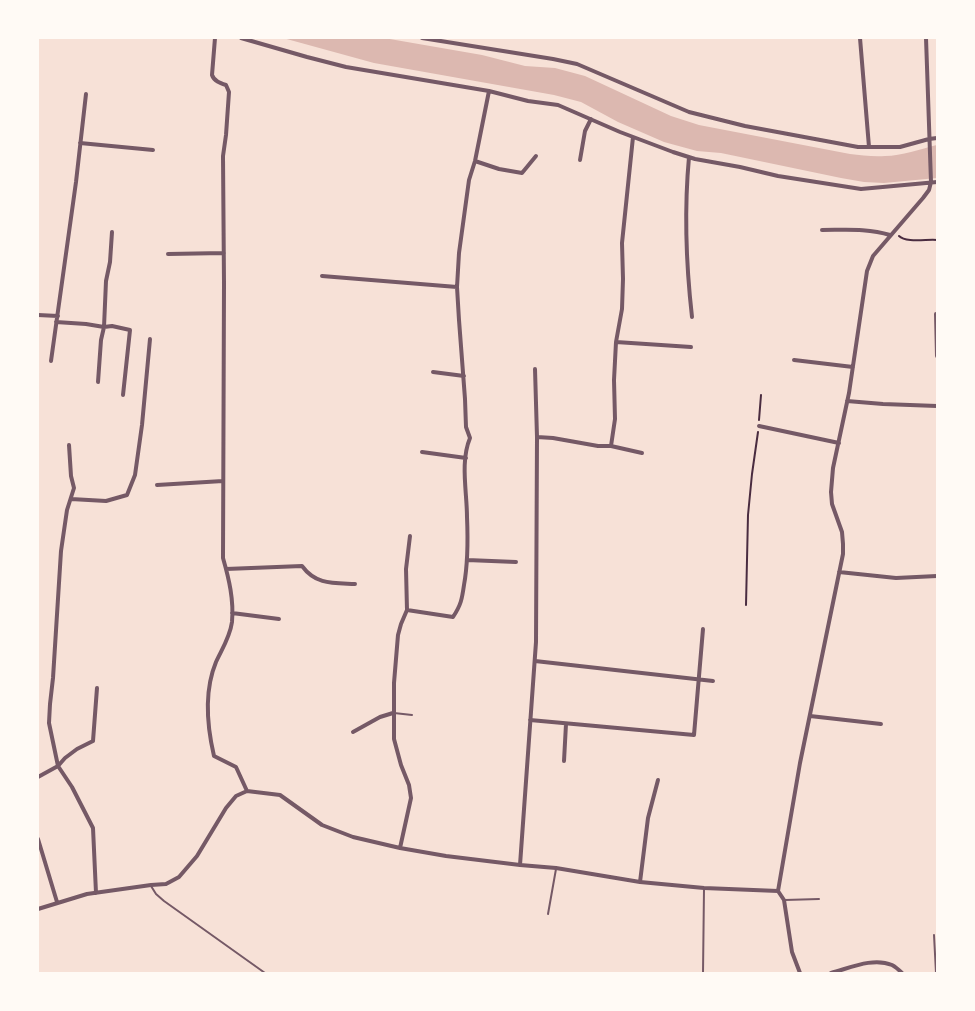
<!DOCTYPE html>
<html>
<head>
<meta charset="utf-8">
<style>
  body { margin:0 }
  #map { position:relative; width:975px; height:1011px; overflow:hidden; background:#f7e1d7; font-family:Raleway,sans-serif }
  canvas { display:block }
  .frame { position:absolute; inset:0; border:39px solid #fffaf5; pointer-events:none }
</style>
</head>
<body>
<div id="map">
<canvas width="975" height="1011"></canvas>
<div class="frame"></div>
</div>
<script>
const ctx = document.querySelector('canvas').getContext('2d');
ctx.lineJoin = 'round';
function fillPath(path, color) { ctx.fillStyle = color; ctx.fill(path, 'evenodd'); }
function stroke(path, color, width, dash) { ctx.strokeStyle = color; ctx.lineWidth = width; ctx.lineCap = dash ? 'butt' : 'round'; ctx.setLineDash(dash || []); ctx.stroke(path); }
fillPath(new Path2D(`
  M283 38H384L482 55 525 66 555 68 585 76 671 116 699 125 850 154C861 155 873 157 885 156 902 156 920 149 937 145V178L884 183 864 182 841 178 721 153 697 151 664 142 618 122 581 102 554 95 374 63Z`), '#dcb8b0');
stroke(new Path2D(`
  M899 236C906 243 927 239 937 240
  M759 420 761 395
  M746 605 748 515 752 474 758 432`), '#4a2c40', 2);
stroke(new Path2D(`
  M394 713 412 715
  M151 886 156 894 164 901 265 973
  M785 900 819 899
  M548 914 556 869
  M934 935 936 973
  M703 973 704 889`), '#755966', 2);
stroke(new Path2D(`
  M215 38 212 75C214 81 220 83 226 85L229 92 226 135 223 156 224 284 223 558C229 579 234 600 232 622 230 637 222 649 216 662 204 691 207 726 214 756L236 767 247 791
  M241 38 307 57 346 67 489 91 528 101 558 105 620 132 673 152 695 159 740 167 778 176 861 189 937 182
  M422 38 553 59 577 64 689 112 745 126 858 147H900L929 139 937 138
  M860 38 869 147
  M80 143 153 150
  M689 157C684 211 686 264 692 317
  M580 160 585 131 591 119
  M475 161 499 169 522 173 536 156
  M822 230C845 230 868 228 890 235
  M112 232 110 262 106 281 104 327 112 326 130 330 123 395
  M168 254 224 253
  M322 276 457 287
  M936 314 937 356
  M38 315 58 316
  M56 322 86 324 104 327 101 340 98 382
  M616 342 691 347
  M794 360 853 367
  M51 361 76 182 86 94
  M433 372 464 376
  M847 401 883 404 937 406
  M759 426 839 443
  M537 437 553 438 598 446H611L642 453
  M69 445 71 476 74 488 67 510 61 551 53 678 50 704 49 723 58 766 72 787 93 828 96 893
  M611 446 615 419 614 380 616 342 622 309 623 279 622 243 633 137
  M422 452 466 458
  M157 485 223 481
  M71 499 106 501 127 495 135 475 142 425 150 339
  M467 560 516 562
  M226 569 302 566C316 585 333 583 355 584
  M839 572 896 578 937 576
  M407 610 453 617C461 605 462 599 464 585 468 563 468 540 467 517 467 492 460 462 470 438L466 427 465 399 459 320 457 287 459 253 469 180 475 161 489 91
  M232 613 279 619
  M535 661 713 681
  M810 716 881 724
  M530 720 694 735 703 629
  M353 732 380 717 393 713
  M564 761 566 724
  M38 777 58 766 65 758 77 749 93 741 97 688
  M38 839 57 902
  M400 848 411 798 409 785 401 765 394 739V683L398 635 401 624 407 610 406 569 410 536
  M520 865 536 642 537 437 535 369
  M640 882 648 818 658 780
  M778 891 800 763 843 554V544L842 532 832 504 831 492 833 468 849 393 867 271 873 256 923 198 929 190 931 182 926 38
  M38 909 87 894 151 885 166 884 179 877 197 856 226 808 236 796 247 791 280 795 322 825 353 837 400 848 446 856 520 865 556 868 640 882 704 888 778 891 784 900 792 952 800 973
  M831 973C850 968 873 957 892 965 896 967 899 970 902 973`), '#755966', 4);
</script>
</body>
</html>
